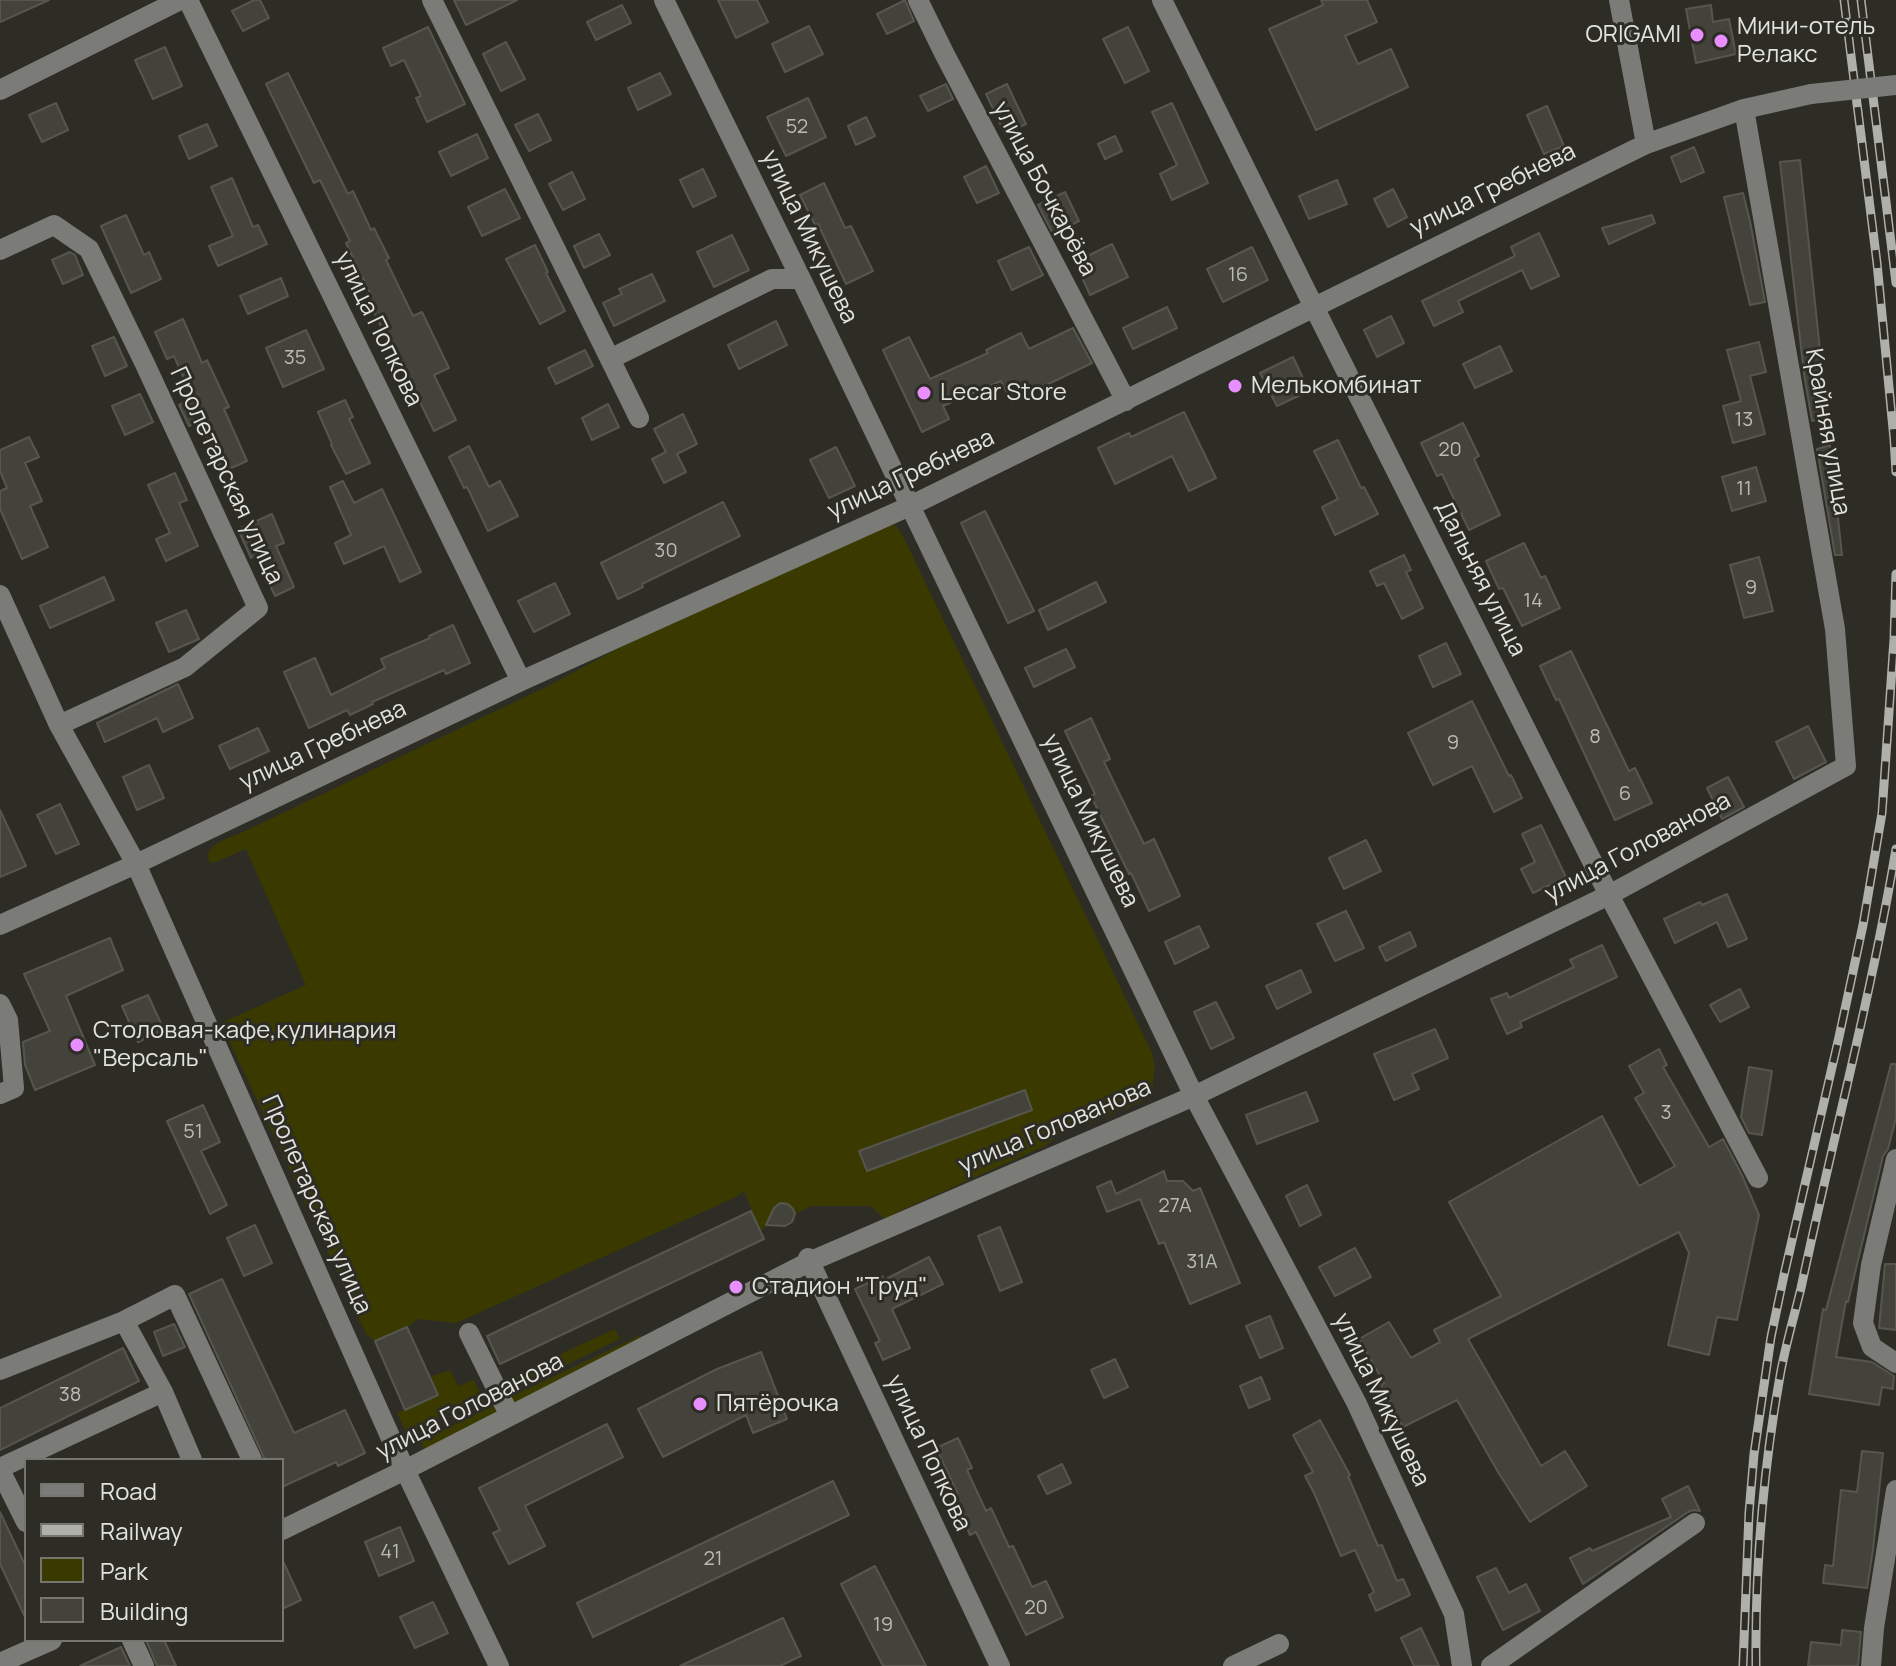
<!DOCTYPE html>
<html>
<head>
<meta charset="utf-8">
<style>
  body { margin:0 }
  #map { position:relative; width:1896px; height:1666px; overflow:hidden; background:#2d2d26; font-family:Manrope,sans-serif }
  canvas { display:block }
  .legend { position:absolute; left:24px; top:1458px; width:260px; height:184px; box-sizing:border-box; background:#2d2d26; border:2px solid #767670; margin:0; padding:10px 14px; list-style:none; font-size:24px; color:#e3e3de }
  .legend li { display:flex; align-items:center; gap:16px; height:40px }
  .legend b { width:40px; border:2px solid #767670 }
</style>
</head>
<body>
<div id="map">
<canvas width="1896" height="1666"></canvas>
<ul class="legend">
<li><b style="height:10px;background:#7b7c78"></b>Road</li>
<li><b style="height:10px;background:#b0b0aa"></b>Railway</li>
<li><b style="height:22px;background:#3a3a00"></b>Park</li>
<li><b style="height:22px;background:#43433b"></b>Building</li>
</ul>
</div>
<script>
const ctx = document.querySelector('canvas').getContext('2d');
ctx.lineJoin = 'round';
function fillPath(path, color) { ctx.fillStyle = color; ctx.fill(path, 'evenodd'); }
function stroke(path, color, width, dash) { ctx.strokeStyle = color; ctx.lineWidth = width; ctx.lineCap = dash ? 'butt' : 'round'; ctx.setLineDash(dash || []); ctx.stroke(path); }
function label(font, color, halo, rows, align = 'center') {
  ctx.font = font + ' Manrope,sans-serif'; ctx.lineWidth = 6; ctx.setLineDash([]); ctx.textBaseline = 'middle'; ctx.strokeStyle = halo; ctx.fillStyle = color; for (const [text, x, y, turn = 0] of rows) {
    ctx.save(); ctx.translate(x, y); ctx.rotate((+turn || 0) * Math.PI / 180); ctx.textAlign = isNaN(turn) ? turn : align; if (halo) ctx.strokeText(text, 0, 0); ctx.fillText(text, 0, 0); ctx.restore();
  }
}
fillPath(new Path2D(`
  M890 525H895L901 532 1152 1053 1155 1067 1152 1090 1139 1103 1058 1135 1045 1146 893 1214 888 1221 870 1206H811L795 1214 791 1206C777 1199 770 1210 775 1222L760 1230 744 1191 736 1197 456 1323 418 1319 407 1327 375 1341 366 1334 221 1023 306 985 246 849 211 864C200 846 226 839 239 834L550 685 634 640Z
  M615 1329 620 1339 516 1389 510 1377Z
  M641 1335 645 1344 510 1412 504 1400Z
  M450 1370 458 1386 474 1380 484 1402 472 1406H462L406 1433 397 1412 405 1410 429 1377Z
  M494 1406 499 1416 425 1451 420 1441Z`), '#3a3a00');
const building = new Path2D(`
  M0 0H49L0 22Z
  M254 0H260L269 18 243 31 232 11Z
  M454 0H517L466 25Z
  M718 0H757L768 22 736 38Z
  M905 0 914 21 887 34 877 14Z
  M1321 0H1367L1377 22 1345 36 1358 64 1391 49 1408 87 1316 130 1269 29 1323 5Z
  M622 5 631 23 596 40 587 22Z
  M1711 5 1713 22 1729 19 1736 54 1696 63 1686 9Z
  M809 26 823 54 785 72 772 44Z
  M428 27 465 104 427 122 416 98 421 96 404 60 391 66 383 48Z
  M1128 27 1149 71 1125 83 1103 39Z
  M506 42 525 79 501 91 483 54Z
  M165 47 182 86 153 99 135 60Z
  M288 73 348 194 353 191 371 230 374 228 389 258 386 260 413 316 422 312 449 368 434 375 456 420 434 431 391 342 389 343 366 296 370 293 346 243 350 241 320 180 314 183 266 84Z
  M660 73 671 94 638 110 628 88Z
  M946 84 953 99 928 111 920 96Z
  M1007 84 1026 124 1005 134 986 94Z
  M808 98 826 137 786 156 767 117Z
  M56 103 68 130 42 142 29 115Z
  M1172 103 1208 183 1172 200 1160 174 1177 165 1152 112Z
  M1547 106 1564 146 1544 154 1527 115Z
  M538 114 551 140 529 151 515 125Z
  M866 117 875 136 856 145 848 126Z
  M207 124 217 146 189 159 179 136Z
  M477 134 488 158 451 176 439 152Z
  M1115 136 1122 151 1105 159 1098 144Z
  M1694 147 1704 172 1681 182 1671 157Z
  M1800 160 1827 417 1812 421 1804 374 1780 162Z
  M986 166 999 193 977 203 964 177Z
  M703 169 716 196 693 207 680 180Z
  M572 172 585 199 563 210 549 184Z
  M232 178 253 227 258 225 267 244 218 266 209 246 233 236 211 187Z
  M1337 180 1347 204 1309 219 1299 196Z
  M824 183 845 228 851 226 873 271 846 284 818 224 815 225 800 195Z
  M505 189 520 218 482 236 468 207Z
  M1393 189 1407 217 1388 227 1374 199Z
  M1065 192 1079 221 1053 234 1038 205Z
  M1743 193 1750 221 1765 302 1750 305 1724 197Z
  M126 215 144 255 149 252 161 279 131 293 101 226Z
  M1652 215 1655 223 1609 244 1602 228Z
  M1539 233 1559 276 1531 289 1522 270 1458 301 1463 312 1434 326 1422 301 1515 256 1511 247Z
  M599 234 610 255 584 268 574 246Z
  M732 235 749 270 714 287 697 252Z
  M1112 244 1128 277 1090 295 1075 262Z
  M535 245 548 272 546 273 565 311 540 324 506 259Z
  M1029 247 1043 275 1012 290 998 261Z
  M1252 247 1268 280 1223 302 1207 269Z
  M70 252 75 255 83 275 63 284 52 260Z
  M652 274 665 301 614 326 603 303 622 294 619 289Z
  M281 278 288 296 248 314 240 296Z
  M1167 307 1177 328 1133 349 1123 328Z
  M1391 316 1404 343 1377 357 1364 330Z
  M183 319 202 363 207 360 229 407 224 409 247 461 222 472 199 421 189 426 179 405 193 399 174 356 167 359 155 332Z
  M776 321 787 345 739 369 728 345Z
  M1073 328 1092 363 1011 402 1001 381 943 406 949 419 922 432 883 350 909 337 930 379 988 353 986 350 1021 333 1029 349Z
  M306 330 324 369 283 387 266 348Z
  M114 337 127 366 105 376 92 346Z
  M1759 342 1766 372 1750 376 1765 434 1733 443 1723 406 1741 401 1727 350Z
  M1500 346 1512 371 1475 388 1463 364Z
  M585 350 593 366 556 384 548 368Z
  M1293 357 1309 391 1277 406 1260 373Z
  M140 394 153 422 125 435 112 406Z
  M345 400 353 417 349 419 370 463 346 474 331 445 332 444 318 412Z
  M608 404 619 427 592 440 582 418Z
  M1184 412 1216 478 1189 491 1172 456 1115 484 1098 448 1129 433 1131 437Z
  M683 414 697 444 677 454 686 472 664 483 652 459 666 452 654 429Z
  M1463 423 1479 456 1474 459 1500 515 1469 530 1442 474 1437 476 1421 443Z
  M29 437 39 457 25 463 42 501 30 506 48 547 22 559 0 509V491L7 488 0 471V450Z
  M1338 440 1361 488 1364 487 1378 514 1335 535 1322 507 1338 499 1314 451Z
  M1830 445 1842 555H1835L1817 449Z
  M469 446 489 487 500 481 518 516 488 531 467 487 464 488 449 457Z
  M836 447 855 486 829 498 810 460Z
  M1756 467 1766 501 1732 511 1722 477Z
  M175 473 187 500 179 503 198 546 166 561 156 539 170 533 148 485Z
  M343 481 354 503 382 489 421 572 400 582 384 546 344 564 335 543 351 535 330 487Z
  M723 502 740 536 642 584 643 587 618 599 601 563Z
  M985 511 1034 611 1008 623 961 523Z
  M272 514 284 543 276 546 294 587 275 596 256 555 251 558 238 529Z
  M1524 543 1541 578 1545 576 1560 608 1522 626 1503 588 1499 589 1486 561Z
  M1404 555 1411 570 1406 572 1423 608 1402 619 1384 583 1377 586 1370 571Z
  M1759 557 1773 611 1744 618 1730 565Z
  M104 577 114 600 50 628 40 606Z
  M1096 582 1106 602 1048 630 1039 610Z
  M555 583 570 614 534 632 518 601Z
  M186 610 199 639 169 652 156 623Z
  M453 625 470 663 446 674 444 670 372 702 373 704 350 715 347 710 309 728 284 672 315 658 331 695 385 668 381 659 430 638 429 636Z
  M1446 643 1461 674 1433 687 1419 656Z
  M1066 649 1075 667 1034 687 1025 668Z
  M1571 651 1629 771 1635 768 1652 803 1615 820 1559 699 1556 700 1540 666Z
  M178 684 193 718 163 732 157 718 105 742 97 723Z
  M1472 701 1509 776 1511 775 1522 798 1494 812 1472 766 1433 785 1408 733Z
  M1091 718 1110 759 1104 762 1144 844 1154 839 1180 896 1149 911 1131 873 1129 874 1091 796 1095 794 1065 731Z
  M1808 726 1826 762 1794 779 1776 742Z
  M258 728 269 751 230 769 219 746Z
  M149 765 164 798 137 810 123 777Z
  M1728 777 1744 807 1722 819 1707 788Z
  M60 804 79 844 56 854 37 815Z
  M0 810 26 866 0 877Z
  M1541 825 1566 877 1533 893 1521 869 1535 862 1522 834Z
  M1366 840 1381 871 1344 889 1329 858Z
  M1727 894 1747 939 1728 947 1717 922 1675 943 1664 919 1700 902 1702 905Z
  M1346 911 1364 948 1335 961 1317 924Z
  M1199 926 1209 947 1175 964 1165 942Z
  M1410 932 1416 946 1386 961 1379 947Z
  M110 938 123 970 66 996 95 1065 35 1090 25 1065 23 1042 50 1031 24 974Z
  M1602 945 1617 977 1520 1022 1522 1027 1507 1034 1491 999 1507 993 1509 998 1574 967 1570 960Z
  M1301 970 1311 992 1277 1009 1266 986Z
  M1740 989 1749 1007 1720 1022 1710 1005Z
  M148 995 164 1030 138 1042 122 1006Z
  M1216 1002 1234 1038 1211 1049 1194 1012Z
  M1435 1029 1448 1058 1412 1074 1419 1089 1394 1100 1374 1054Z
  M1659 1049 1667 1065 1663 1067 1709 1147 1723 1139 1742 1175 1759 1215 1737 1320 1717 1317 1709 1355 1668 1345 1689 1253 1679 1232 1468 1339 1541 1466 1565 1451 1587 1486 1530 1522 1498 1472 1457 1400 1403 1427 1381 1385 1384 1383 1359 1339 1389 1322 1411 1358 1440 1342 1434 1330 1501 1296 1449 1202 1602 1116 1639 1186 1675 1166 1635 1098 1644 1093 1629 1066Z
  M1891 1064H1896V1118L1888 1149 1883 1156 1848 1302 1846 1301 1836 1357 1872 1362 1894 1376 1893 1389 1882 1387 1879 1405 1809 1394 1823 1309 1826 1310Z
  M1749 1067 1772 1071 1762 1135 1749 1133 1741 1117Z
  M1025 1090 1032 1110 867 1171 859 1151Z
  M1306 1092 1318 1121 1257 1144 1246 1115Z
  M203 1105 220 1142 201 1151 227 1205 210 1214 167 1121Z
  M1164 1171 1167 1181H1183L1193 1191 1200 1188 1240 1283 1190 1304 1164 1242 1159 1244 1140 1199 1107 1212 1097 1187 1111 1181 1116 1194Z
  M1307 1185 1321 1215 1300 1226 1286 1196Z
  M780 1203 788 1204 793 1209 795 1214 792 1222 785 1226 766 1225 774 1208Z
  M751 1211 764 1239 500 1364 487 1336Z
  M255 1225 272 1263 244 1276 227 1238Z
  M1000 1227 1022 1282 1000 1291 978 1236Z
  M1355 1248 1371 1277 1335 1296 1319 1267Z
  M929 1257 943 1284 892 1309 910 1348 883 1360 875 1343 880 1341 855 1289 882 1276 884 1280Z
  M1885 1264H1896V1330L1879 1328Z
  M222 1279 294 1433 345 1410 365 1453 338 1466 336 1462 282 1487V1460H265L189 1294Z
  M1270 1316 1283 1348 1260 1358 1246 1326Z
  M174 1324 185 1347 163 1356 154 1332Z
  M407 1327 438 1395 405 1410 375 1341Z
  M123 1348 139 1381 0 1450V1408Z
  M761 1352 787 1419 753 1433 746 1415 663 1457 638 1409 717 1369Z
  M1115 1359 1128 1387 1104 1398 1091 1370Z
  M1261 1377 1270 1399 1249 1408 1240 1386Z
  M1320 1420 1350 1475 1348 1476 1378 1546 1382 1545 1397 1581 1403 1579 1410 1595 1376 1611 1369 1595 1374 1592 1355 1550 1341 1556 1314 1493 1305 1476 1313 1472 1293 1435Z
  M607 1424 623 1457 525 1506 545 1546 509 1564 493 1533 500 1530 479 1488Z
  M958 1438 972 1468 967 1470 986 1511 991 1508 1009 1547 1013 1546 1032 1587 1046 1581 1063 1617 1026 1635 976 1532 970 1535 964 1521 967 1520 955 1495 958 1494 936 1448Z
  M1862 1451 1883 1453 1873 1550 1867 1588 1823 1583 1825 1565 1833 1566 1841 1490 1857 1492Z
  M1062 1464 1071 1483 1047 1494 1038 1476Z
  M833 1481 849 1515 593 1637 577 1603Z
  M1688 1486 1700 1511 1693 1510 1688 1512 1583 1584 1570 1558 1590 1548 1592 1551 1671 1517 1662 1499Z
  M0 1512 26 1567V1619L0 1564Z
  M400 1527 414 1561 379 1576 365 1542Z
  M282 1559 301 1600 282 1609Z
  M875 1566 926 1666H883L841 1584Z
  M1496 1568 1509 1593 1526 1584 1540 1611 1503 1630 1477 1577Z
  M433 1602 448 1633 415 1648 400 1617Z
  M783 1618 801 1656 780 1666H680Z
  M1421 1628 1439 1666H1414L1401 1638Z
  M1842 1630 1861 1632 1858 1666H1808L1811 1642 1841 1645Z
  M146 1640H164L176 1666H157Z
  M121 1647 130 1666H80Z`);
fillPath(building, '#43433b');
stroke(building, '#56564e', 2);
stroke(new Path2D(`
  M188 0 521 681
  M432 0 610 359 772 279H801
  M664 0 801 279 1194 1096 1356 1402 1454 1614 1462 1666
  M918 0 944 53 1126 401
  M1162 0 1308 295 1609 895 1758 1178
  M1619 0 1646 144
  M0 90 180 0
  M0 250 54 225 89 249 145 364 258 608 185 667 59 725
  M610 359 639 418
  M0 595 59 725 136 864 405 1470 499 1666
  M0 925 136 864 521 681 910 506 1646 144 1744 109 1811 94
  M0 1004 8 1020 14 1088 0 1094
  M1896 1159 1871 1265 1863 1323 1872 1347 1896 1363
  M808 1258 1000 1666
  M124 1321 175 1295 252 1460
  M469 1333 510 1416
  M0 1370 124 1321 163 1392 192 1460
  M0 1468 163 1392
  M0 1470 26 1522
  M282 1530 405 1470 809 1262 1194 1096 1609 895 1846 766 1835 629 1744 109
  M132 1640 144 1666
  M0 1663 52 1640
  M1233 1666 1279 1644
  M1491 1666 1695 1523
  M1871 1666 1874 1628 1896 1490`), '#7b7c78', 20);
const rail = new Path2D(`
  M1844 0 1877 263 1894 439 1896 472
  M1861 0 1896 283
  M1743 1666 1749 1513 1754 1454 1771 1337 1784 1275 1839 1037 1863 925 1882 813 1894 639 1896 574
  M1756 1666C1755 1569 1763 1471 1780 1376 1785 1347 1794 1317 1801 1288 1832 1142 1871 997 1896 849`);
stroke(rail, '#b0b0aa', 9);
stroke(rail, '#2d2d26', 6, [18]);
stroke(new Path2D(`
  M1811 94 1896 85`), '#7b7c78', 20);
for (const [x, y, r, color] of [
  [1697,35,8,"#e98efe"],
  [1721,41,8,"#e98efe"],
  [1235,386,8,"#e98efe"],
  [924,393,8,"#e98efe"],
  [77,1045,8,"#e98efe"],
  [736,1287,8,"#e98efe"],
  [700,1404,8,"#e98efe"]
]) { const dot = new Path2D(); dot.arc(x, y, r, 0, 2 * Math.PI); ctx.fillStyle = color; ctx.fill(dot); stroke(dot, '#2d2d26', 3); }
label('20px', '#bbbbb5', null, [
  ["52",797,127],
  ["16",1238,275],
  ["35",295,358],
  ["13",1744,420],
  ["20",1450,450],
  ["11",1744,489],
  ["30",666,551],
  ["9",1751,588],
  ["14",1533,601],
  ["8",1595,737],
  ["9",1453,743],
  ["6",1625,794],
  ["3",1666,1113],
  ["51",193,1132],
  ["27А",1175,1206],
  ["31А",1202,1262],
  ["38",70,1395],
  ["41",390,1552],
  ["21",713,1559],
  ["20",1036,1608],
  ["19",883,1625]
]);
label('24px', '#e3e3de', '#2d2d26', [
  ["Мини-отель",1737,27],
  ["Релакс",1737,55],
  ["ORIGAMI",1681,35,"right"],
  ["Мелькомбинат",1251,386],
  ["Lecar Store",940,393],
  ["Столовая-кафе,кулинария",93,1031],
  ["\"Версаль\"",93,1059],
  ["Стадион \"Труд\"",752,1287],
  ["Пятёрочка",716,1404]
], 'left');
label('24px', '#e3e3de', '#2d2d26', [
  ["улица Бочкарёва",1044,189,62],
  ["улица Гребнева",1493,190,-26],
  ["улица Микушева",809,237,64],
  ["улица Попкова",378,329,64],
  ["Крайняя улица",1827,432,80],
  ["улица Гребнева",911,475,-25],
  ["Пролетарская улица",226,476,65],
  ["Дальняя улица",1480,579,63],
  ["улица Гребнева",323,746,-25],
  ["улица Микушева",1090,821,64],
  ["улица Голованова",1638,848,-28],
  ["улица Голованова",1055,1127,-23],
  ["Пролетарская улица",316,1205,66],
  ["улица Микушева",1381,1400,64],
  ["улица Голованова",470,1407,-27],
  ["улица Попкова",928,1453,65]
]);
</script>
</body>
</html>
